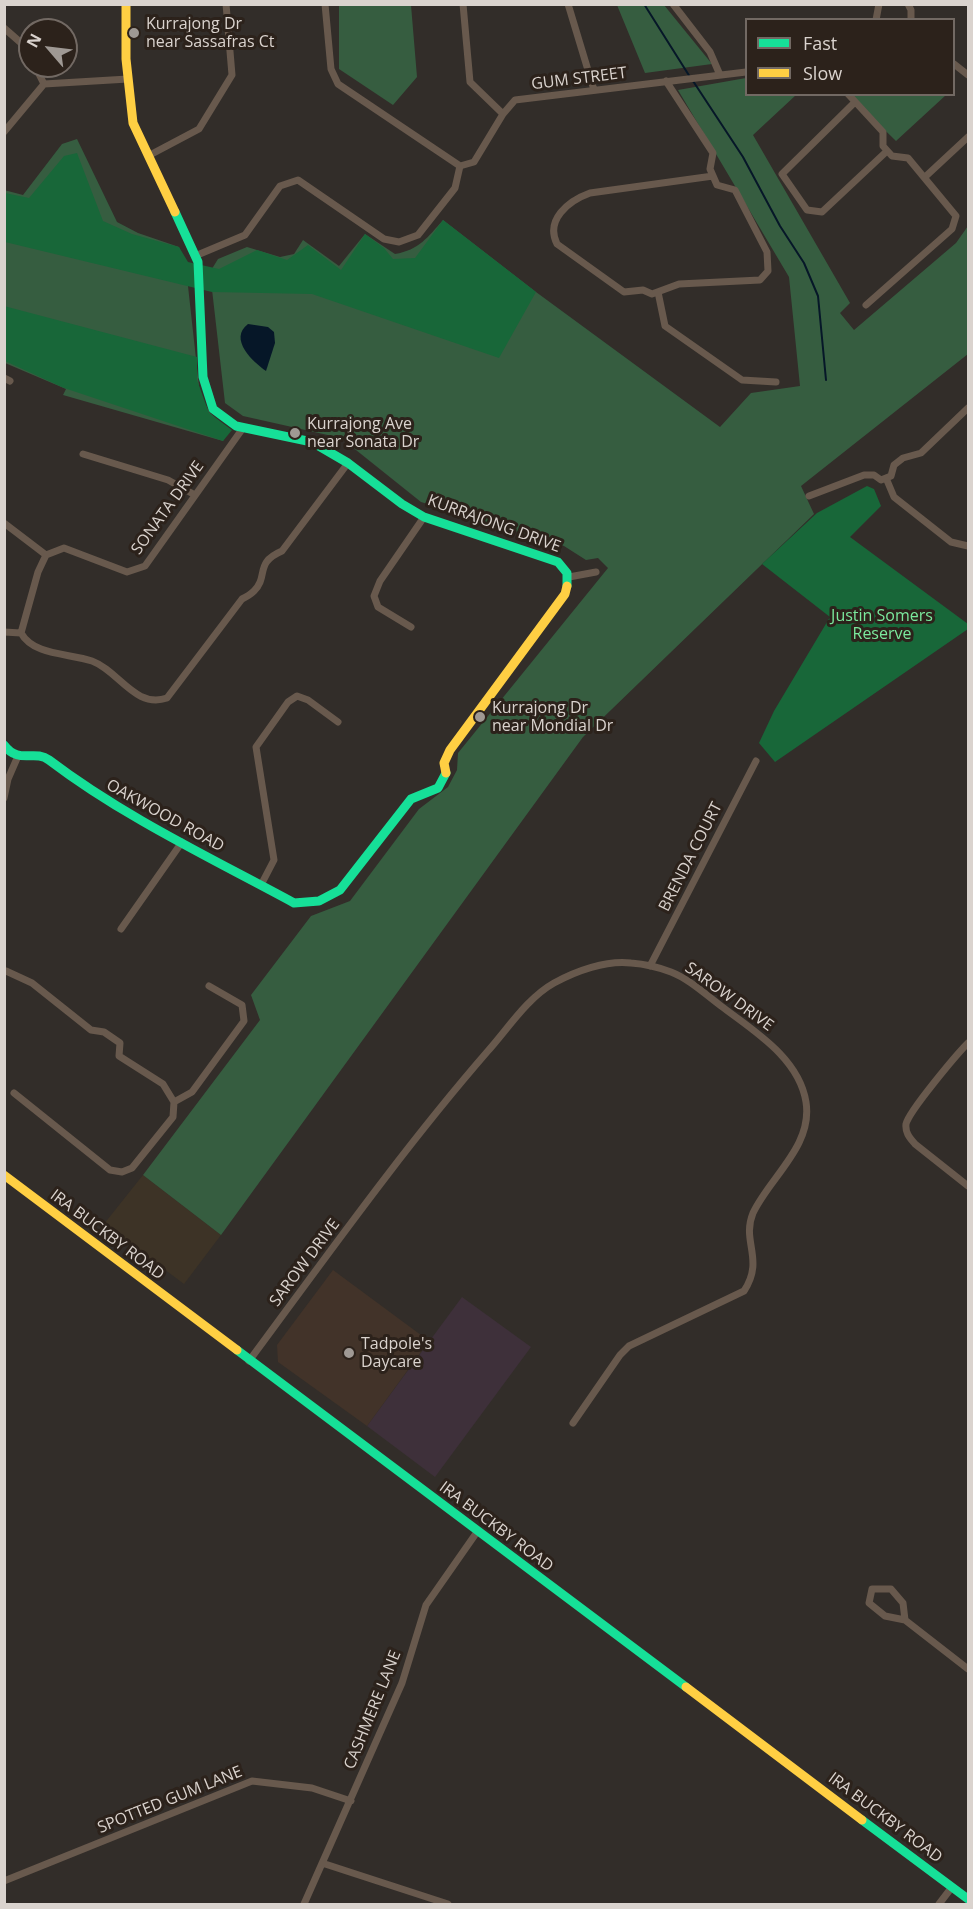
<!DOCTYPE html>
<html>
<head>
<meta charset="utf-8">
<style>
  body { margin:0 }
  #map { position:relative; width:973px; height:1909px; overflow:hidden; background:#322d29; font-family:"Open Sans",sans-serif }
  canvas { display:block }
  .frame { position:absolute; inset:0; border:6px solid #dad3ce; pointer-events:none }
  .legend { position:absolute; left:745px; top:18px; width:210px; height:78px; box-sizing:border-box; background:#2c221b; border:2px solid #726963; margin:0; padding:8px 10px; list-style:none; font-size:18px; color:#dad3ce }
  .legend li { display:flex; align-items:center; gap:12px; height:30px }
  .legend b { width:30px; border:2px solid #726963 }
  .north { position:absolute; left:18px; top:18px; width:60px; height:60px; box-sizing:border-box; background:#2c221b; border:2px solid #726963; border-radius:50%; rotate:298deg; font-size:16px; font-weight:700; line-height:24px; text-align:center; color:#dad3ce }
  .north::after { content:''; display:block; margin:auto; width:21px; height:27px; background:#9f9994; clip-path:polygon(50% 0,100% 100%,50% 72%,0 100%) }
</style>
</head>
<body>
<div id="map">
<canvas width="973" height="1909"></canvas>
<div class="frame"></div>
<ul class="legend">
<li><b style="height:8px;background:#16e098"></b>Fast</li>
<li><b style="height:8px;background:#ffcf43"></b>Slow</li>
</ul>
<div class="north">N</div>
</div>
<script>
const ctx = document.querySelector('canvas').getContext('2d');
ctx.lineJoin = 'round';
function fillPath(path, color) { ctx.fillStyle = color; ctx.fill(path, 'evenodd'); }
function stroke(path, color, width, dash) { ctx.strokeStyle = color; ctx.lineWidth = width; ctx.lineCap = dash ? 'butt' : 'round'; ctx.setLineDash(dash || []); ctx.stroke(path); }
function label(font, color, halo, rows, align = 'center') {
  ctx.font = font + ' "Open Sans",sans-serif'; ctx.lineWidth = 6; ctx.setLineDash([]); ctx.textBaseline = 'middle'; ctx.strokeStyle = halo; ctx.fillStyle = color; for (const [text, x, y, turn = 0] of rows) {
    ctx.save(); ctx.translate(x, y); ctx.rotate((+turn || 0) * Math.PI / 180); ctx.textAlign = isNaN(turn) ? turn : align; if (halo) ctx.strokeText(text, 0, 0); ctx.fillText(text, 0, 0); ctx.restore();
  }
}
fillPath(new Path2D(`
  M462 1297 531 1347 435 1477 367 1426Z`), '#3e303a');
fillPath(new Path2D(`
  M143 1175 221 1235 184 1284 104 1224Z`), '#3d3326');
fillPath(new Path2D(`
  M333 1270 429 1341 367 1426 278 1362 277 1345Z`), '#423329');
fillPath(new Path2D(`
  M339 5H411L417 77 393 105 339 69Z
  M617 5H664L712 64 645 73Z
  M746 78V94L796 95 753 135 850 303 840 313 854 330 956 243 968 226V354L801 486 814 514 583 737 221 1235 143 1175 260 1020 251 995 311 916 350 901 419 809 448 787 457 770 458 753 608 568 598 558 586 560 564 546 421 502 341 438 243 416 225 403 210 272 218 259 247 247 280 257 294 254 303 240 339 266 365 234 395 254C419 250 428 237 443 220L536 292 720 427 751 393 800 386 789 277 678 90Z
  M849 95H946L896 141Z
  M77 139 117 222 138 233 179 247 186 268 200 395 210 413 229 430 223 441 63 395 66 389 5 363 4 190 23 195 62 144Z`), '#365d40');
fillPath(new Path2D(`
  M77 153 103 221 132 234 179 247 188 262 219 269 257 250 287 260 308 245 341 270 365 234 384 248 393 259 415 258 443 220 536 292 499 358 312 294 212 292 5 242V193L29 198 64 156Z
  M4 306 197 357V380L209 413 232 430 223 441 64 388 5 361Z
  M867 486 874 489 881 506 850 537 968 624V629L775 762 759 743 774 711 830 617 762 564 817 513Z`), '#186739');
fillPath(new Path2D(`
  M248 324 268 327 274 332 275 343 266 371C253 362 228 339 248 324Z`), '#061728');
stroke(new Path2D(`
  M644 4 690 77
  M693 81 743 157 780 226 804 263 818 296 826 380`), '#061728', 2);
stroke(new Path2D(`
  M325 4 331 69 338 84 460 166 474 162 503 114 515 100 746 72
  M463 4 470 82 503 114
  M568 4 594 90
  M673 4 710 52 720 75
  M908 4 911 10V20
  M876 20 879 4
  M4 28 28 49 30 54
  M954 64 968 75
  M35 66 44 84
  M666 81 713 153 710 169 717 185 735 190 767 252 768 271 760 280 679 284 652 294 643 290 624 292 557 244C545 220 568 201 590 193L713 176
  M848 94 883 132V146L892 156 908 158 956 216 952 229 866 305
  M855 102 782 174 807 210 822 212 887 151
  M4 132 44 84 128 79
  M148 156 199 129 232 75 226 4
  M925 177 968 137
  M195 256 245 235 280 186 298 180 384 239 399 242 418 235 455 188 460 166
  M658 292 665 326 742 380 776 382
  M4 378 10 381
  M83 454 168 480 195 495
  M886 478 894 497 951 542 968 546
  M809 496 864 475H874L881 480 891 476 894 465 903 458 921 453 968 408
  M4 523 46 555 64 548 127 572 145 566 243 428
  M46 555 38 572 21 633C34 656 69 653 92 661 119 671 135 709 167 698L242 599C246 597 251 594 254 591 269 576 254 563 282 551L348 463
  M569 577 596 572
  M411 627 378 607 374 596 380 581 424 517
  M4 632 21 633
  M4 798 8 779 18 756
  M261 885 274 860 256 747 288 702 297 696 308 700 338 722
  M121 929 182 842
  M650 966 756 761
  M6 971 32 983 91 1030 104 1032 120 1043 119 1056 163 1084 174 1102 173 1117 132 1168 122 1172 110 1170 14 1093
  M968 1043C957 1054 909 1111 906 1124 905 1133 910 1138 915 1144L968 1186
  M174 1102 192 1092 244 1021 242 1005 209 986
  M249 1361C326 1257 402 1150 487 1052 507 1030 527 998 554 983 576 971 606 960 631 963 645 964 658 967 671 972 689 979 705 994 721 1006 754 1031 799 1058 806 1102 813 1146 770 1177 753 1213 741 1242 765 1259 744 1291L629 1346 620 1355 573 1423
  M905 1620 903 1603 891 1589H872L869 1603 885 1616 905 1620 968 1669
  M322 1863 448 1904
  M4 1881 252 1781 312 1788 351 1801
  M304 1904 402 1683 426 1605 477 1532
  M939 1904 952 1887`), '#68594d', 7);
stroke(new Path2D(`
  M175 212 198 262 203 377 213 409 236 426 312 442 348 463 402 504 424 517 558 562 567 573V586
  M4 745C19 765 34 749 49 760 124 817 211 858 294 903L319 901 340 890 411 799 438 788 446 773
  M237 1350 686 1687
  M862 1820 968 1899`), '#16e098', 9);
stroke(new Path2D(`
  M126 4V59L133 123 175 212
  M446 773 444 763 450 750 565 594 567 586
  M4 1175 237 1350
  M686 1687 862 1820`), '#ffcf43', 9);
for (const [x, y, r, color] of [
  [134,33,6,"#9f9994"],
  [295,433,6,"#9f9994"],
  [480,717,6,"#9f9994"],
  [349,1353,6,"#9f9994"]
]) { const dot = new Path2D(); dot.arc(x, y, r, 0, 2 * Math.PI); ctx.fillStyle = color; ctx.fill(dot); stroke(dot, '#2c221b', 2); }
label('16px', '#dad3ce', '#2c221b', [
  ["Kurrajong Dr",146,24],
  ["near Sassafras Ct",146,42],
  ["Kurrajong Ave",307,424],
  ["near Sonata Dr",307,442],
  ["Kurrajong Dr",492,708],
  ["near Mondial Dr",492,726],
  ["Tadpole's",361,1344],
  ["Daycare",361,1362]
], 'left');
label('16px', '#dad3ce', '#2c221b', [
  ["GUM STREET",579,79,-7],
  ["SONATA DRIVE",168,508,-54],
  ["KURRAJONG DRIVE",494,524,20],
  ["OAKWOOD ROAD",165,816,29],
  ["BRENDA COURT",691,857,-63],
  ["SAROW DRIVE",729,997,36],
  ["IRA BUCKBY ROAD",107,1235,37],
  ["SAROW DRIVE",305,1263,-53],
  ["IRA BUCKBY ROAD",496,1527,37],
  ["CASHMERE LANE",373,1710,-68],
  ["SPOTTED GUM LANE",170,1800,-22],
  ["IRA BUCKBY ROAD",885,1818,37]
]);
label('16px', '#7be99d', '#2c221b', [
  ["Justin Somers",882,616],
  ["Reserve",882,634]
]);
</script>
</body>
</html>
